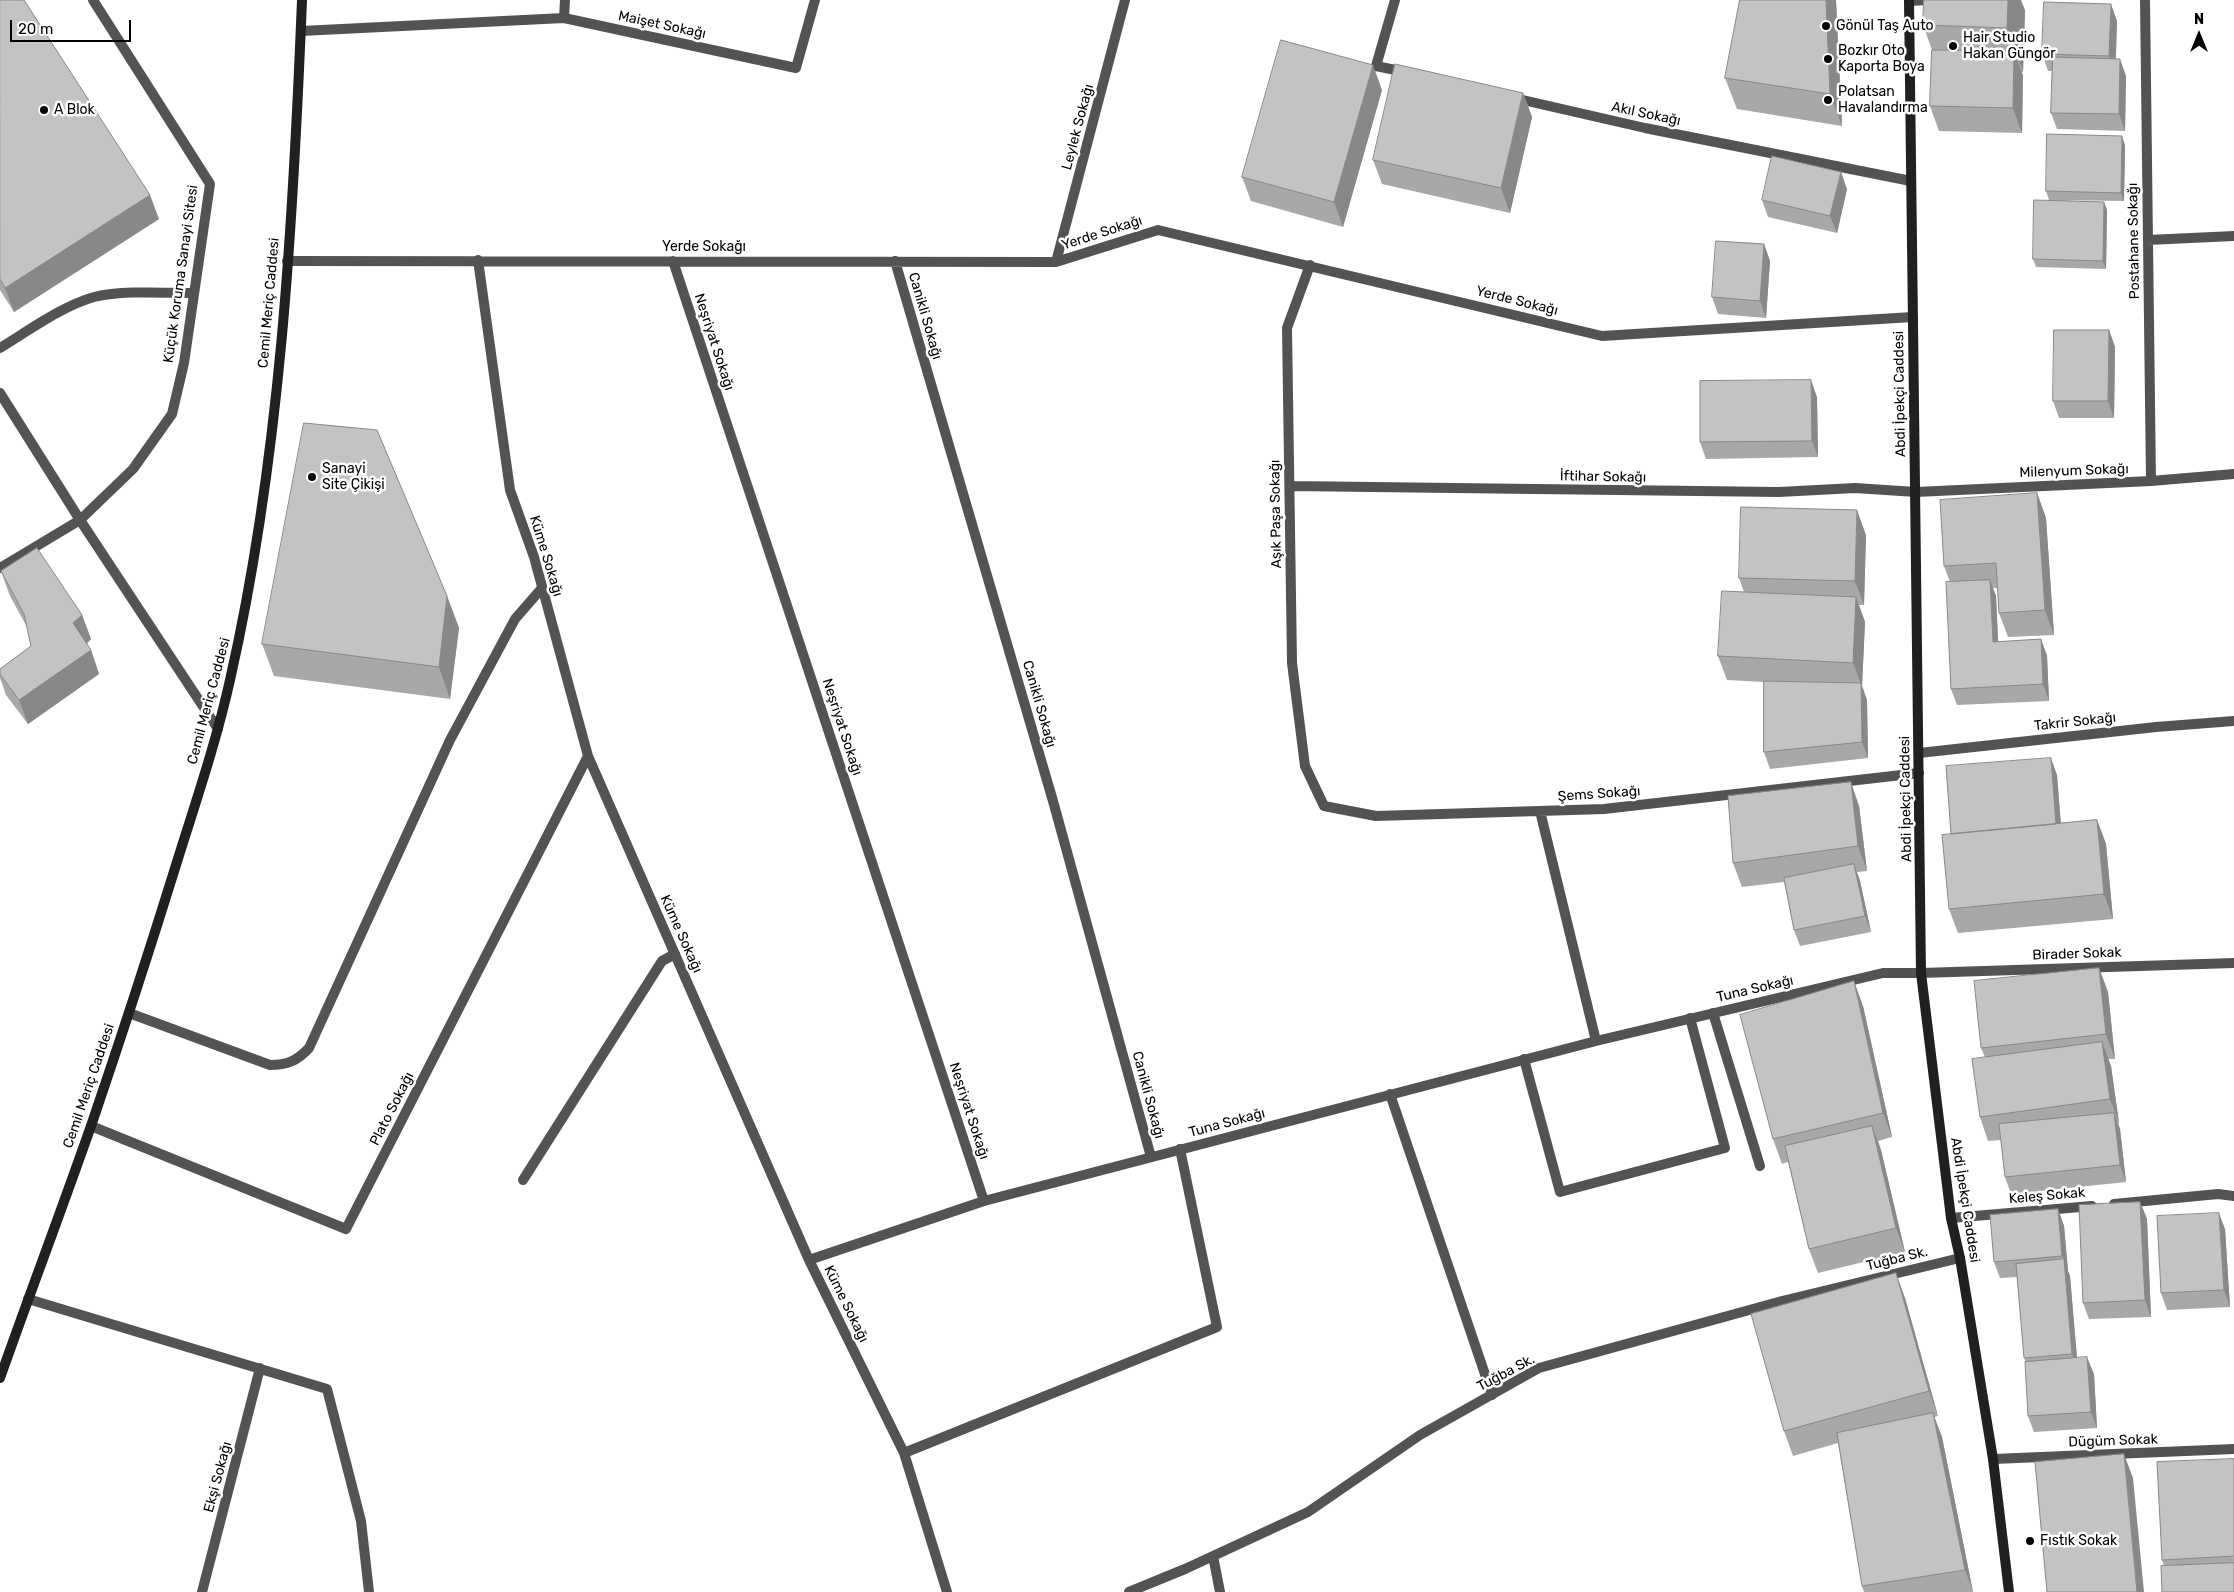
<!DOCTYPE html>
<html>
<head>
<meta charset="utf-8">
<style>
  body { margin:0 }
  #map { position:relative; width:2234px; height:1592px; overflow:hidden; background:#fff; font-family:Rubik,sans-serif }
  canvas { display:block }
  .north { position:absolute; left:2174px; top:10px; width:50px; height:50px; -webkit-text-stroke:4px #fff; paint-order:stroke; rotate:0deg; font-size:14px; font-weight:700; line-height:20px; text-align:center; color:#000 }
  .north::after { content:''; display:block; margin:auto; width:18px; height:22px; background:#000; clip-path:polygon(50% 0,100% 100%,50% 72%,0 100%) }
  .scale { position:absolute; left:10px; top:20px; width:121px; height:22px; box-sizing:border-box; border:2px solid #000; border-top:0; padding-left:6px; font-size:15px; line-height:18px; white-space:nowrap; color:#000; -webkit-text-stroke:4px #fff; paint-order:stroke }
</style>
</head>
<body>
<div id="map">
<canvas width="2234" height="1592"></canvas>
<div class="north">N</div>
<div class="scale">20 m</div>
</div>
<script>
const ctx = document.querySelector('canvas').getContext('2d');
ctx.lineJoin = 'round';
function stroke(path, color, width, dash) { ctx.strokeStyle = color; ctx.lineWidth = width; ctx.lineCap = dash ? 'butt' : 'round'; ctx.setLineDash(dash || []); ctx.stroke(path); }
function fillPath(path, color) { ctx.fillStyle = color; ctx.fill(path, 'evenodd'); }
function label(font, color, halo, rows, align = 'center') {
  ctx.font = font + ' Rubik,sans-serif'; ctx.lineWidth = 5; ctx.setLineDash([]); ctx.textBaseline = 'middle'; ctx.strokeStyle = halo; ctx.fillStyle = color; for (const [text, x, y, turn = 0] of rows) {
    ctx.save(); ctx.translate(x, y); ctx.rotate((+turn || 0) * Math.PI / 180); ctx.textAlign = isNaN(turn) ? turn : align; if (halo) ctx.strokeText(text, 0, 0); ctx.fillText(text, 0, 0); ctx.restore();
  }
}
stroke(new Path2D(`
  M0 348C28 331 62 306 94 297 124 290 163 293 194 293
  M0 393 80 520 218 729
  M0 568 80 520 133 469 172 414 184 363 210 184 93 0
  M129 1013 270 1065C287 1065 297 1061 309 1048L450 740 515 619 542 588
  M1713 1013 1760 1166
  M1524 1059 1560 1192 1725 1148 1690 1018
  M523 1180 662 961 675 954`), '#535353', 10);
stroke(new Path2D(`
  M1395 0 1376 66 1405 72
  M2145 0 2151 481
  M1909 1 1927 0
  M564 18 565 0
  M301 31 564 18 796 68 815 0
  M1514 98 1645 128 1911 181
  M2148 240 2234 236
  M478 260 510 490 534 557 588 756 809 1260 904 1453 947 1592
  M287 261 1056 262 1158 230 1602 336 1913 317
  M673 261 984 1201
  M895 261 1053 801 1151 1157
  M1056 262 1125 0
  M1310 265 1287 328 1292 663 1305 766 1324 806 1376 816 1604 809 1919 773
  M1290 486 1779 492 1855 488 1916 492 2151 481 2234 474
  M1919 753 2156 727 2234 721
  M1540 811 1596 1041
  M1390 1094 1492 1395
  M91 1126 346 1229 588 756
  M2114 1204 2218 1194 2234 1196
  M1951 1218 2092 1206
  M809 1260 984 1201 1596 1041 1883 973H1921L2234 963
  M28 1299 327 1389 361 1521 369 1592
  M904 1453 1217 1327 1180 1149
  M1993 1459 2234 1449
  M1213 1556 1220 1592
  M202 1592 260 1368
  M1129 1592 1185 1569 1308 1512 1420 1435 1539 1368 1782 1301 1960 1258`), '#535353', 10);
stroke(new Path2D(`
  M1909 0 1921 973 1951 1218 1960 1258 1993 1459 2009 1592
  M0 1378C30 1293 62 1209 92 1123 121 1038 149 952 176 865 195 804 216 743 230 680 280 460 293 225 302 0`), '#202020', 10);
fillPath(new Path2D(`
  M0 0 159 219 14 312 0 290Z
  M1740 0H1836L1842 126 1737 109 1725 78Z
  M2025 10 2023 72H2022L2023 76 2022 133 1939 131 1930 106 1932 50 1923 25Z
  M2117 21 2116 59 2126 76 2125 131 2057 129 2051 113 2052 71H2048L2042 54Z
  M1382 90 1343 227 1251 201 1242 177Z
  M1523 93 1532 117 1510 213 1382 184 1373 160Z
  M2125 145 2124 201 2050 200 2104 202 2107 210 2106 269 2036 267 2033 259 2049 200 2046 191Z
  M1847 189 1837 233 1768 217 1762 200Z
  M1764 244 1770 261 1766 318 1718 314 1712 297Z
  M2109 330 2115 347 2114 418H2059L2053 401Z
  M1817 397 1818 457 1706 459 1700 442Z
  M2037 493 2046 518 2054 635 2008 637 1999 613 1998 588H1993L1996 596 1998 642 2041 639 2047 656 2049 701 1957 705 1951 689 1950 582 1944 566Z
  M1866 535 1864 605H1859L1865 622 1862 686 1867 700 1868 758 1770 769 1764 752V682L1727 680 1718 656 1744 592 1739 578Z
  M1 571 82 615 91 639 87 644 91 650 99 674 28 724 6 695 0 678V669L31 646 27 627 10 596Z
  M447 596 459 628 450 699 274 676 262 644Z
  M2057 775 2061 823 2097 820 2106 844 2113 919 1958 933 1949 909 1951 834Z
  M1859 806 1867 871 1857 872 1860 881 1871 932 1800 946 1794 930 1784 882 1742 887 1733 863Z
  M2099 968 2108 992 2115 1059H2108L2111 1066 2119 1123H2118L2120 1129 2126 1182 2011 1194 2005 1177 2001 1140 1988 1141 1980 1117 1985 1057 1981 1048Z
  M1863 1006 1892 1137 1878 1141 1881 1150 1905 1252 1818 1273 1809 1249 1788 1162 1782 1164 1773 1139Z
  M2140 1202 2147 1219 2151 1317 2089 1319 2083 1303Z
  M2058 1209 2064 1226 2068 1271 2070 1276 2077 1358 2094 1374 2097 1428 2034 1432 2028 1416 2026 1362 2024 1358 2017 1277 2000 1278 1994 1262Z
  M2225 1229 2230 1307 2167 1310 2161 1293Z
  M1905 1298 1938 1416 1934 1417 1942 1437 1973 1592H1864L1862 1586 1838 1443 1793 1456 1784 1431Z
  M2234 1459V1592L2164 1566 2162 1560Z`), '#a8a8a8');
fillPath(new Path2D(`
  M1826 0H1836L1842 126 1830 94Z
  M2008 0H2021L2025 10 2023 72 2007 28Z
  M2111 4 2117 21 2115 73 2109 56Z
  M2014 51 2023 76 2022 133 2013 108Z
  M2120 59 2126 76 2125 131 2119 114Z
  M1373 65 1382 90 1343 227 1334 202Z
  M1523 93 1532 117 1510 213 1501 188Z
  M2122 136 2125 145 2124 201 2121 193Z
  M1841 172 1847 189 1837 233 1830 216Z
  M150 195 159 219 14 312 5 288Z
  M2104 202 2107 210 2106 269 2103 261Z
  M1764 244 1770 261 1766 318 1760 301Z
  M2109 330 2115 347 2114 418 2108 401Z
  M1811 380 1817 397 1818 457 1812 441Z
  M2037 493 2046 518 2054 635 2045 610Z
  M1857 510 1866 535 1864 605 1855 581Z
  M1990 580 1996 596 1999 659 1993 642Z
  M447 596 459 628 450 699 439 667Z
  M1856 597 1865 622 1862 686 1867 700 1868 758 1862 742 1861 684 1853 663Z
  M82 615 91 639 82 647 73 623Z
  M2041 639 2047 656 2049 701 2043 684Z
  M91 650 99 674 28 724 19 700Z
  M2051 758 2057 775 2062 842 2056 826Z
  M1851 782 1859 806 1867 871 1858 846Z
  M2097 820 2106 844 2113 919 2104 894Z
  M1854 864 1860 881 1871 932 1865 916Z
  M2099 968 2108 992 2115 1059 2106 1034Z
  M1854 981 1863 1006 1892 1137 1883 1113Z
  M2102 1042 2111 1066 2119 1123 2110 1099Z
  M2114 1113 2120 1129 2126 1182 2120 1165Z
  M1872 1126 1881 1150 1905 1252 1896 1228Z
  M2140 1202 2147 1219 2151 1317 2145 1300Z
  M2058 1209 2064 1226 2068 1271 2070 1276 2078 1370 2072 1354 2064 1261 2062 1256Z
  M2219 1213 2225 1229 2230 1307 2224 1290Z
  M1896 1273 1905 1298 1938 1416 1929 1391Z
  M2087 1357 2094 1374 2097 1428 2091 1412Z
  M1933 1413 1942 1437 1973 1592 1965 1570Z
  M2124 1454 2133 1478 2144 1592H2137Z`), '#888');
const building = new Path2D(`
  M0 0H24L150 195 5 288 0 279Z
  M1740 0H1826L1830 94 1725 78Z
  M1924 0H2008L2007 28 1923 25Z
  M2044 2 2111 4 2109 56 2042 54Z
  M1281 40 1373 65 1334 202 1242 177Z
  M1932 50 2014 51 2013 108 1930 106Z
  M2053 57 2120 59 2119 114 2051 113Z
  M1395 64 1523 93 1501 188 1373 160Z
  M2047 134 2122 136 2121 193 2046 191Z
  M1772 156 1841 172 1830 216 1762 200Z
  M2034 200 2104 202 2103 261 2033 259Z
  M1716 241 1764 244 1760 301 1712 297Z
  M2054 330H2109L2108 401H2053Z
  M1811 380 1812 441 1700 442V381Z
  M304 423 377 430 447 596 439 667 262 644Z
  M2037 493 2045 610 1999 613 1996 563 1944 566 1940 500Z
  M1741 507 1857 510 1855 581 1739 578Z
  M37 548 82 615 73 623 91 650 19 700 0 674V669L31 646 24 614 1 571Z
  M1990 580 1993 642 2041 639 2043 684 1951 689 1946 582Z
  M1722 591 1856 597 1853 663 1718 656Z
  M1764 681 1861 683 1862 742 1764 752Z
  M2051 758 2056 824 1951 834 1946 766Z
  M1851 782 1858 846 1733 863 1728 796Z
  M2097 820 2104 894 1949 909 1942 835Z
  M1854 864 1865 916 1794 930 1784 878Z
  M2099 968 2106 1034 1981 1048 1974 981Z
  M1854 981 1883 1113 1773 1139 1740 1015Z
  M2102 1042 2110 1099 1980 1117 1972 1059Z
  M2114 1113 2120 1165 2005 1177 1999 1124Z
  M1872 1126 1896 1228 1809 1249 1785 1146Z
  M2140 1202 2145 1300 2083 1303 2079 1205Z
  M2058 1209 2062 1256 1994 1262 1990 1215Z
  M2219 1213 2224 1290 2161 1293 2157 1216Z
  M2064 1259 2072 1354 2024 1358 2016 1264Z
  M1896 1273 1929 1391 1784 1431 1751 1314Z
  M2087 1357 2091 1412 2028 1416 2025 1362Z
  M1933 1413 1965 1570 1862 1586 1837 1433Z
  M2124 1454 2137 1592H2047L2035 1462Z
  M2234 1459V1556L2162 1560 2157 1462Z
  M2234 1563V1592H2162L2161 1566Z`);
fillPath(building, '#c3c3c3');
stroke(building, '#888', 1);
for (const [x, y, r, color] of [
  [1826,26,5,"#000"],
  [1953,46,5,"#000"],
  [1828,59,5,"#000"],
  [1828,100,5,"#000"],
  [44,110,5,"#000"],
  [312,477,5,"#000"],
  [2030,1541,5,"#000"]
]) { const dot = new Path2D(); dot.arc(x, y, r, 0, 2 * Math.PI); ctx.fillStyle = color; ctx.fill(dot); stroke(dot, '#fff', 2); }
label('14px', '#000', '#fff', [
  ["Maişet Sokağı",662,25,12],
  ["Akıl Sokağı",1646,114,12],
  ["Leylek Sokağı",1078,127,-75],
  ["Yerde Sokağı",1102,233,-18],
  ["Postahane Sokağı",2134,241,-91],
  ["Yerde Sokağı",704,247],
  ["Küçük Koruma Sanayi Sitesi",181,274,-82],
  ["Yerde Sokağı",1517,301,14],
  ["Cemil Meriç Caddesi",269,303,-85],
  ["Canikli Sokağı",925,316,74],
  ["Neşriyat Sokağı",714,342,72],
  ["Abdi İpekçi Caddesi",1900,394,-91],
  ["Milenyum Sokağı",2074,471,-2],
  ["İftihar Sokağı",1603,477,1],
  ["Aşık Paşa Sokağı",1276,514,-91],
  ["Küme Sokağı",546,556,73],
  ["Cemil Meriç Caddesi",209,701,-75],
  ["Canikli Sokağı",1039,704,74],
  ["Takrir Sokağı",2075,722,-6],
  ["Neşriyat Sokağı",842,727,72],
  ["Şems Sokağı",1599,794,-4],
  ["Abdi İpekçi Caddesi",1906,799,-91],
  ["Küme Sokağı",681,934,66],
  ["Birader Sokak",2077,954,-2],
  ["Tuna Sokağı",1755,989,-13],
  ["Cemil Meriç Caddesi",89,1086,-71],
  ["Canikli Sokağı",1148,1095,75],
  ["Plato Sokağı",392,1109,-63],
  ["Neşriyat Sokağı",969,1111,72],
  ["Tuna Sokağı",1227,1123,-15],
  ["Keleş Sokak",2047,1196,-5],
  ["Abdi İpekçi Caddesi",1965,1200,81],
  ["Tuğba Sk.",1897,1259,-14],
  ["Küme Sokağı",846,1304,64],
  ["Tuğba Sk.",1506,1373,-28],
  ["Dügüm Sokak",2113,1441,-2],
  ["Ekşi Sokağı",218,1477,-75]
]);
label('14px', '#000', '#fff', [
  ["Gönül Taş Auto",1836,26],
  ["Hair Studio",1963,38],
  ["Hakan Güngör",1963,54],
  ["Bozkır Oto",1838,51],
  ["Kaporta Boya",1838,67],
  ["Polatsan",1838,92],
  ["Havalandırma",1838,108],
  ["A Blok",54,110],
  ["Sanayi",322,469],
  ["Site Çikişi",322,485],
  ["Fıstık Sokak",2040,1541]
], 'left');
</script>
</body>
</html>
